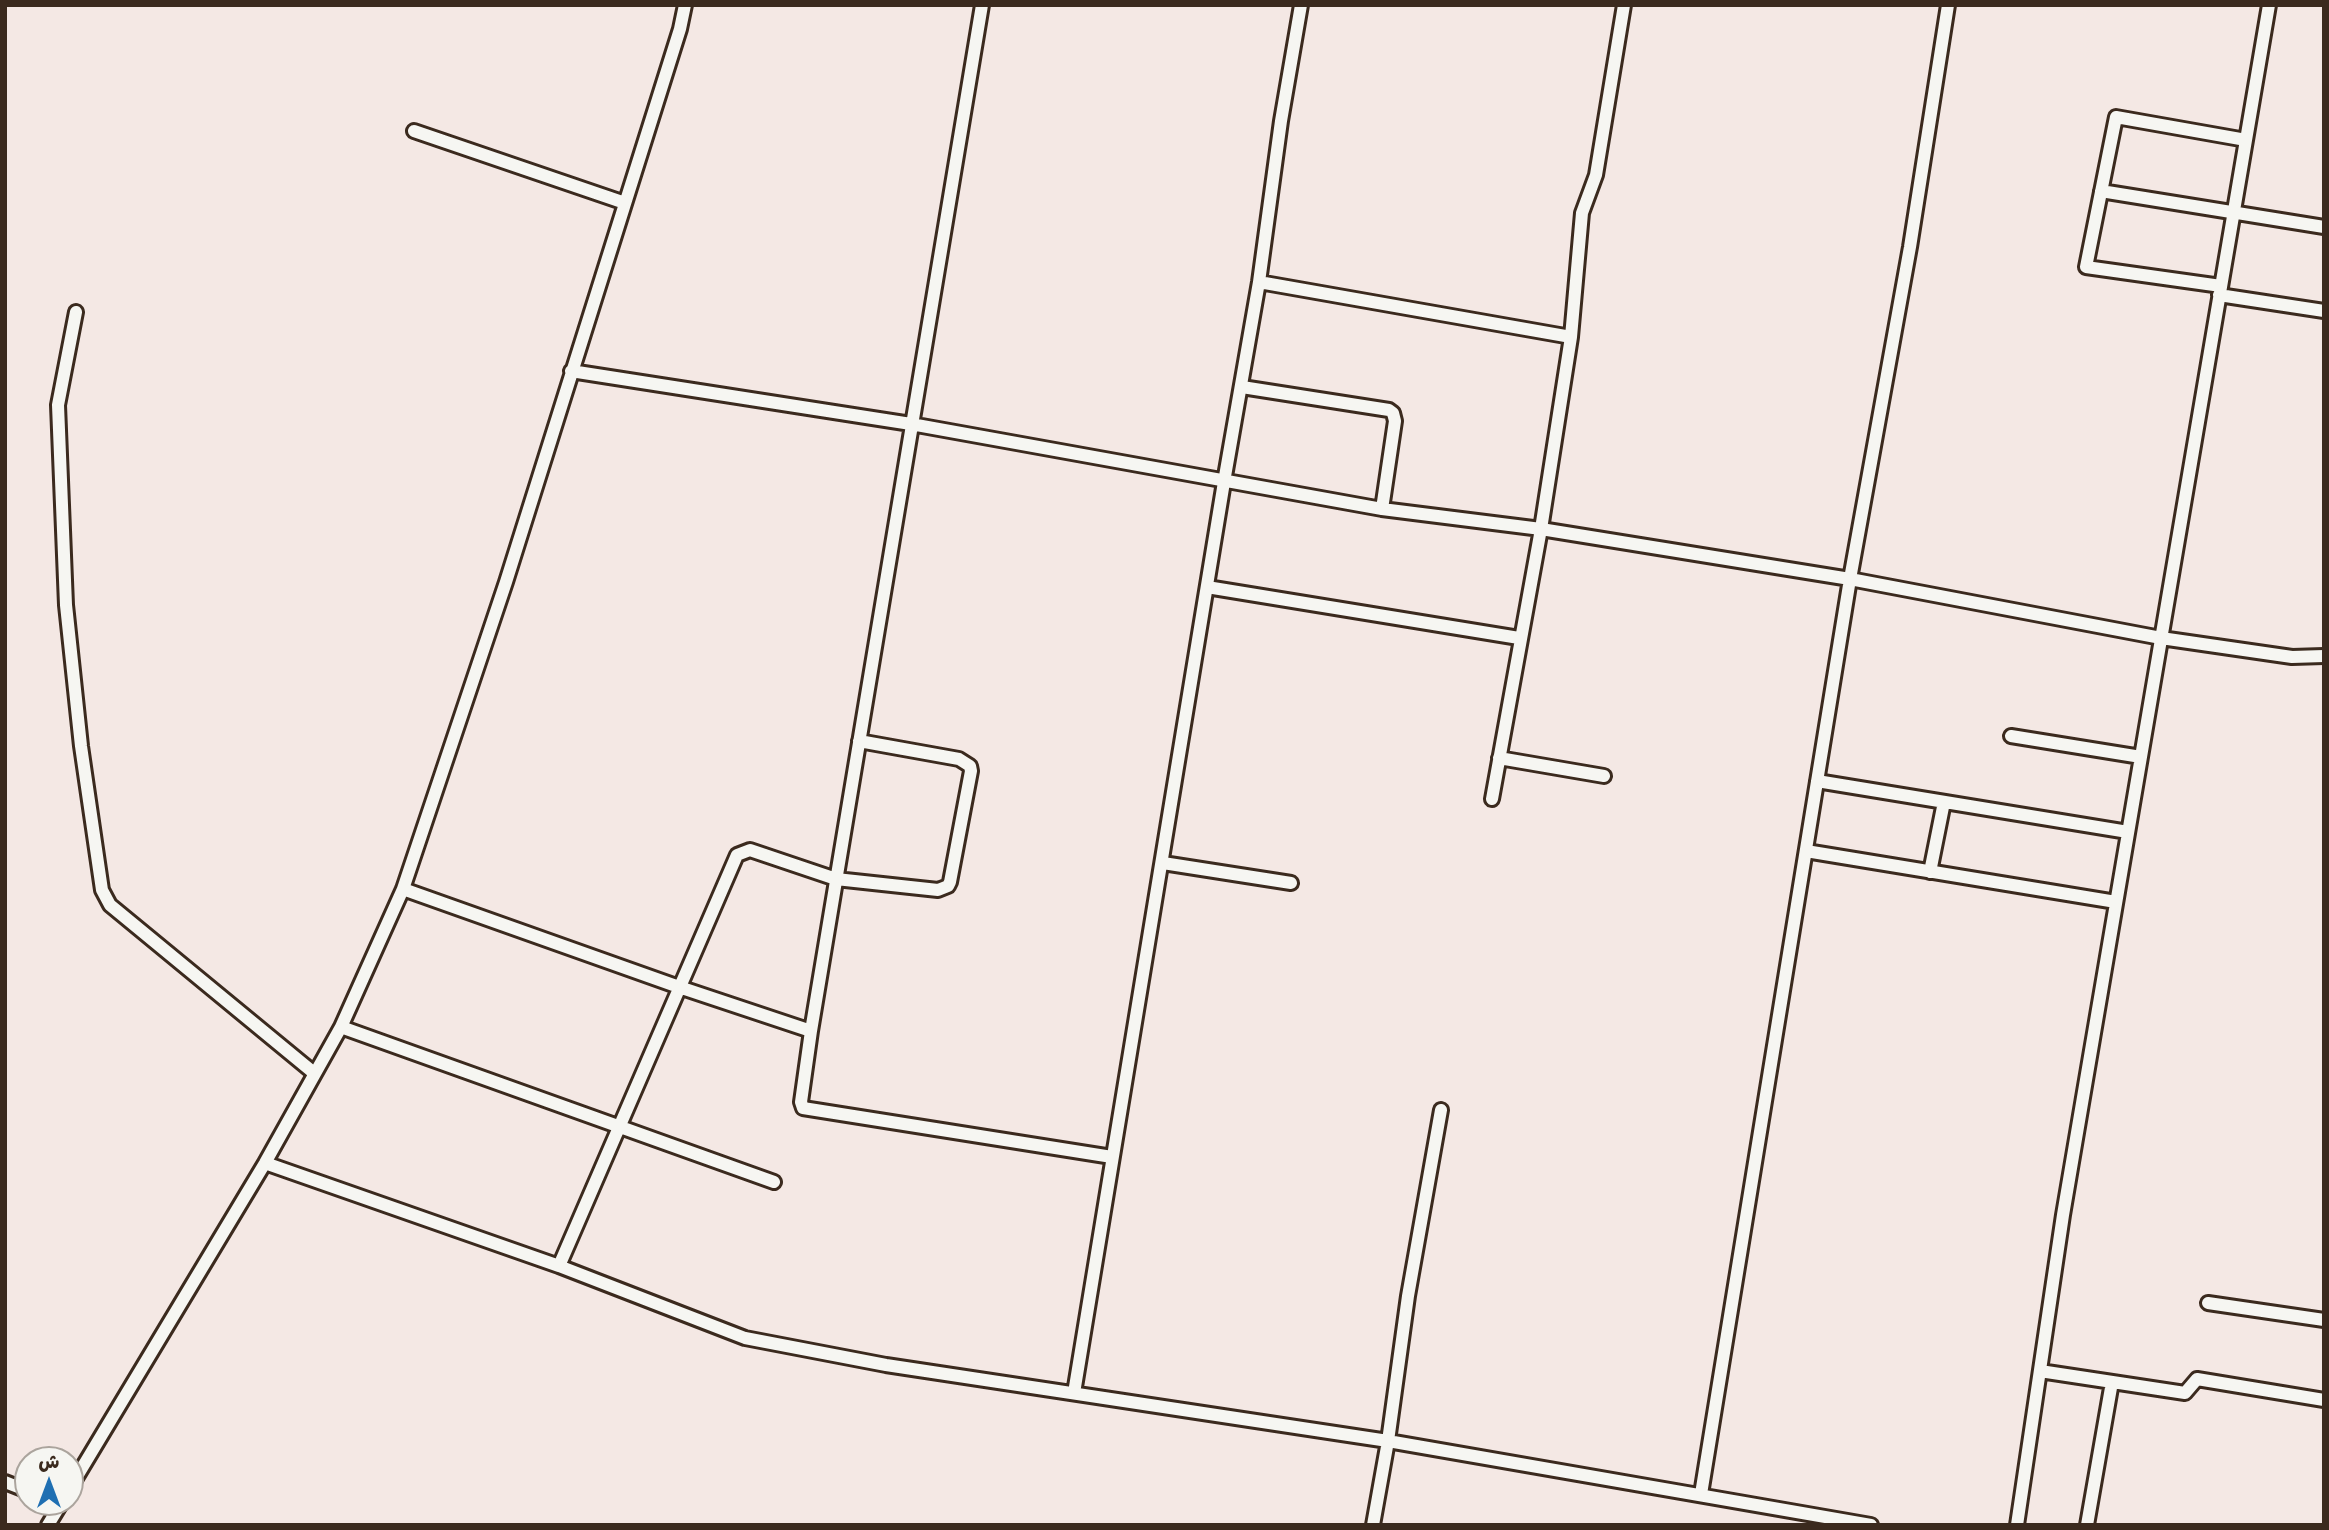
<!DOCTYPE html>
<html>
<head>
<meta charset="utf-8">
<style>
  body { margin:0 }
  #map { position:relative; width:2329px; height:1530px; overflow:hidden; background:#f4e8e4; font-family:"Comic Neue","Playpen Sans Arabic",sans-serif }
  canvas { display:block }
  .frame { position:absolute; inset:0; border:7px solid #3b2a1e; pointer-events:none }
  .north { position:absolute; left:14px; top:1446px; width:70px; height:70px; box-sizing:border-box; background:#f6f6f2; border:2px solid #aba49d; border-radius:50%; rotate:0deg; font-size:19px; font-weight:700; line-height:28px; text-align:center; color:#3b2a1e }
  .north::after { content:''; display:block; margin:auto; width:24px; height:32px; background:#1f6fb2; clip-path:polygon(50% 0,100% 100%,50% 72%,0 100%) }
</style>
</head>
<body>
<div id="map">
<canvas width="2329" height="1530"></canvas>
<div class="frame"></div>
<div class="north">ش</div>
</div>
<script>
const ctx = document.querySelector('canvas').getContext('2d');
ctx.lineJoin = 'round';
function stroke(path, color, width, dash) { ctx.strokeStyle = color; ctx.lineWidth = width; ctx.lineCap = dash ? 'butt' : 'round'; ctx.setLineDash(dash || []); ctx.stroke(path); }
const minor = new Path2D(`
  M414 131 625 203
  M2101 191 2324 227
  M1259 282 1571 337
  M2221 286 2086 267 2116 117 2246 140
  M2219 295 2324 311
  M76 312 58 405 66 605 81 746 102 890 110 905 314 1073
  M571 371 911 424 1382 509 1541 529 1850 579 2161 638 2292 657 2324 656
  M1242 387 1389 410 1393 413 1395 421 1382 509
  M1207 587 1519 638
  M2011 736 2141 757
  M1499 758 1604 776
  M1817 781 2128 832
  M1492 799 1541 529 1571 337 1582 213 1596 175 1624 5
  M1806 851 2116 902
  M1163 863 1291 883
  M1930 872 1944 802
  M403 889 679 987 811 1031 982 5
  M341 1027 774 1182
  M811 1031 801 1102 803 1108 1112 1157
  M265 1163 559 1266 745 1338 886 1365 1388 1441 1871 1525
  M559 1266 737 855 750 850 836 879 938 890 948 886 950 882 971 771 970 766 959 759 859 741
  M2208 1303 2324 1320
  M2040 1371 2185 1393 2197 1379 2324 1400
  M1074 1393 1224 482 1259 282 1281 121 1301 5
  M5 1482 28 1491
  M70 1488 265 1163 341 1027 403 889 506 582 680 29 685 5
  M1701 1494 1850 579 1910 247 1948 5
  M48 1525 62 1502
  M1373 1525 1388 1441 1408 1296 1441 1110
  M2017 1525 2063 1215 2269 5
  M2087 1525 2112 1382`);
stroke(minor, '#3b2a1e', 18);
stroke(minor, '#f6f6f2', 12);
</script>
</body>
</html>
